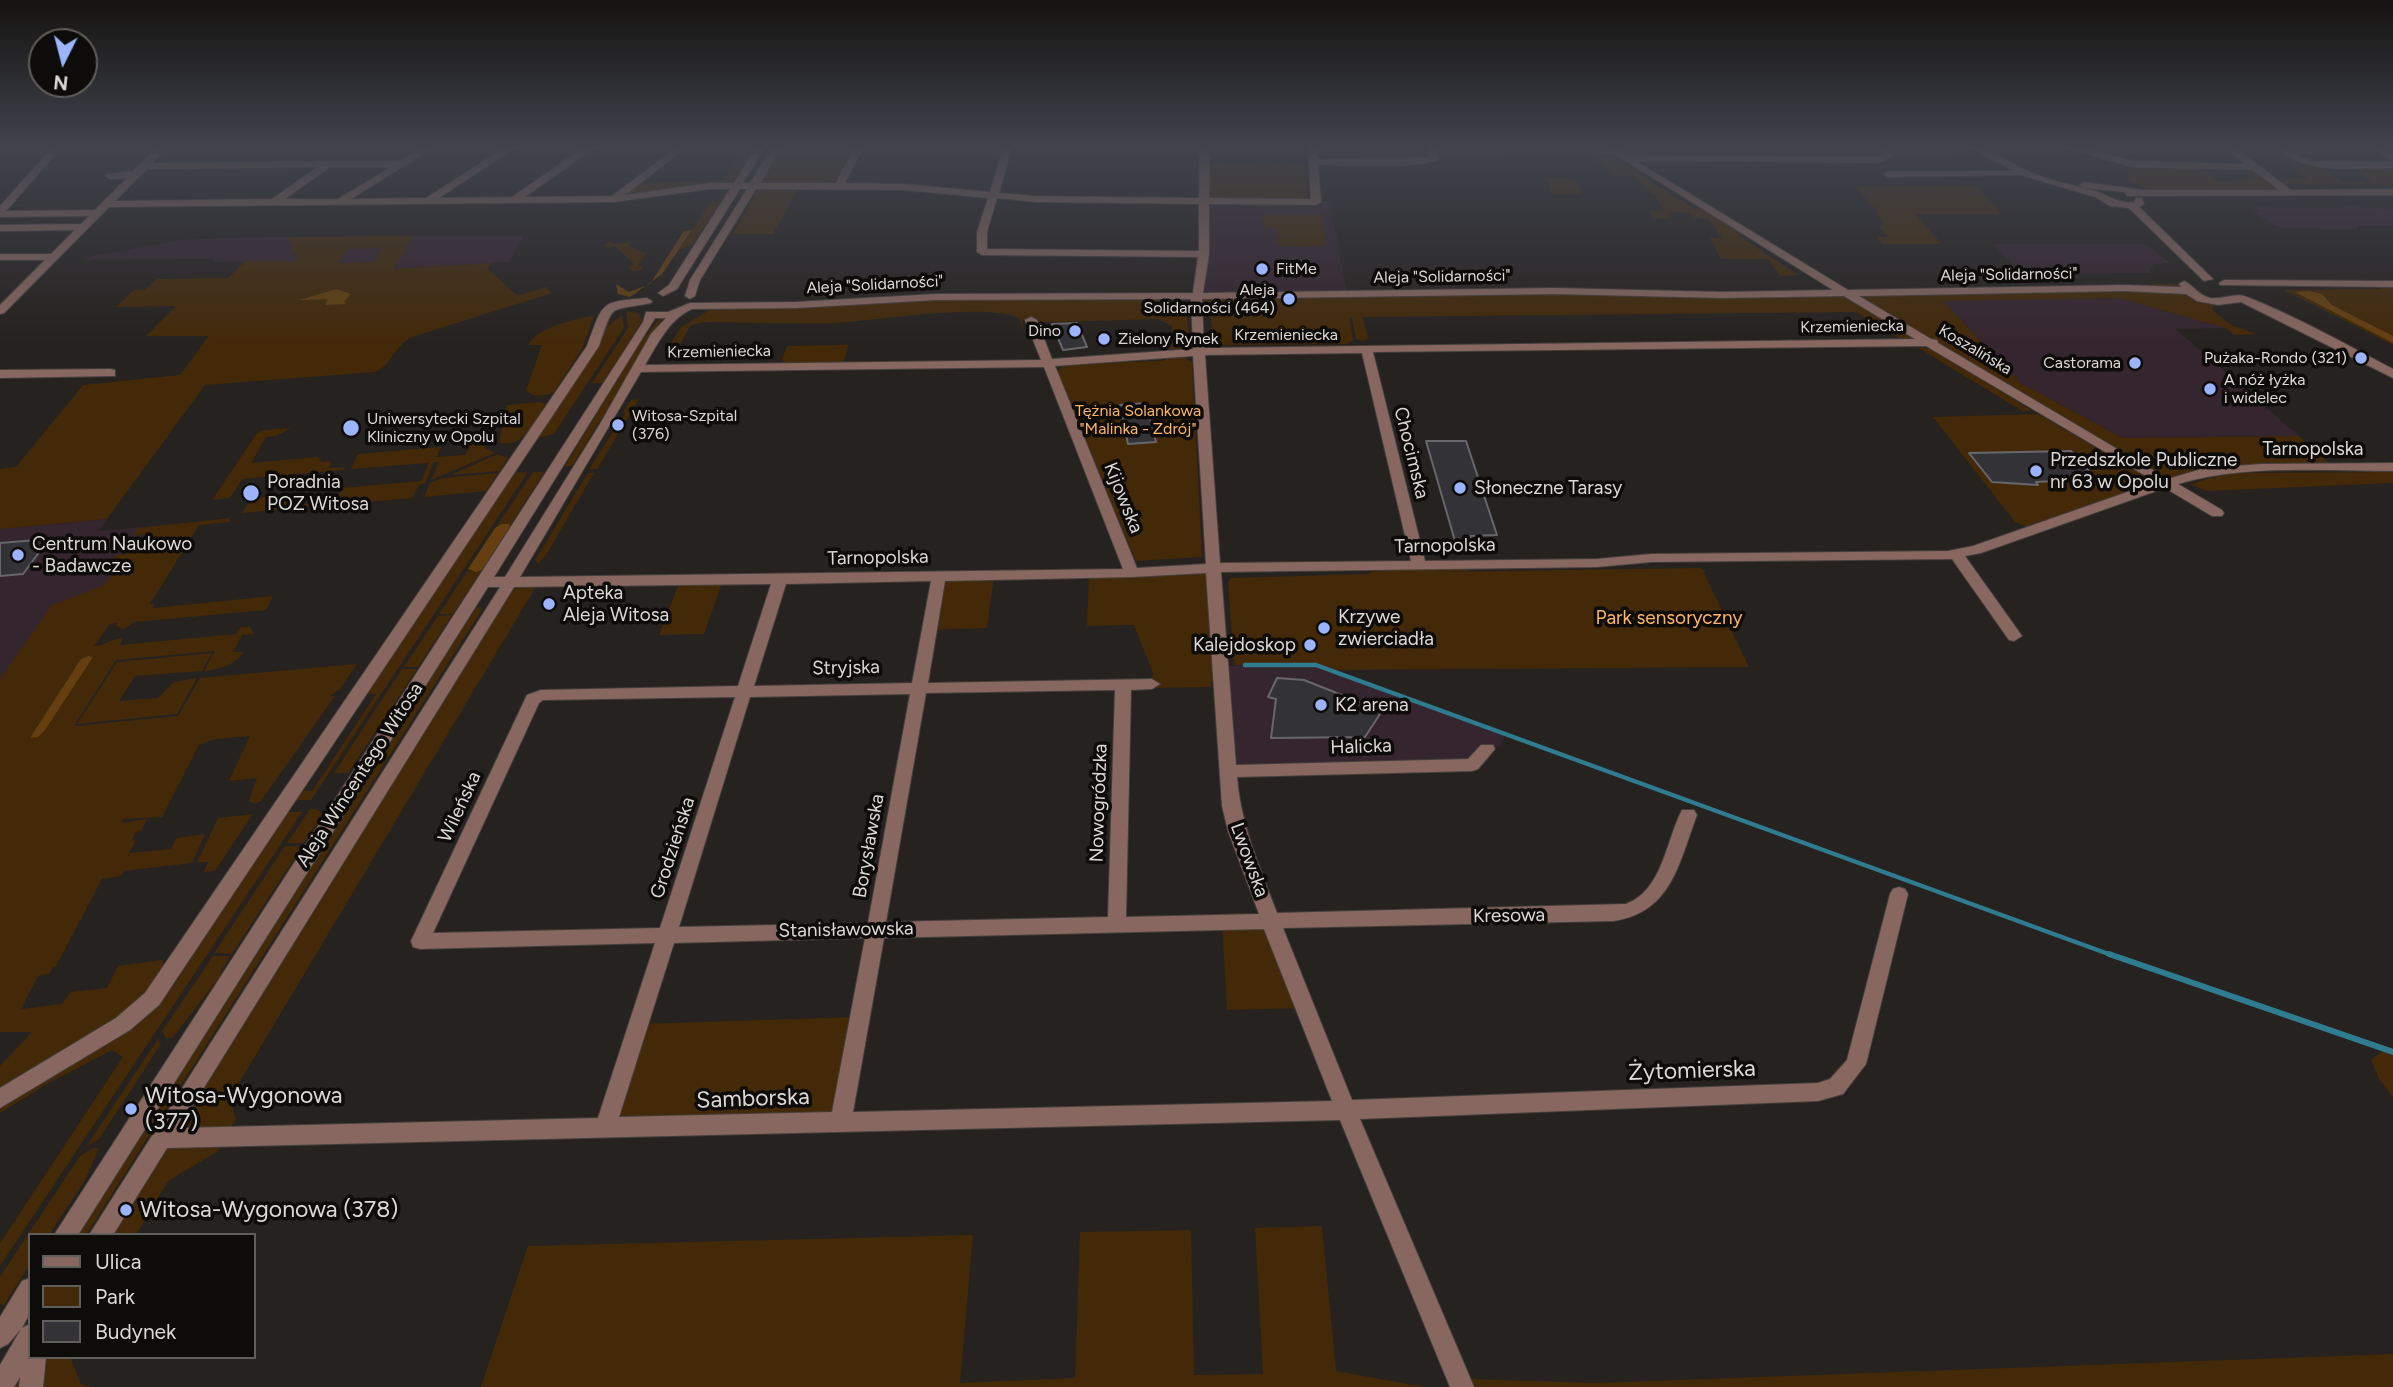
<!DOCTYPE html>
<html>
<head>
<meta charset="utf-8">
<style>
  body { margin:0 }
  #map { position:relative; width:2393px; height:1387px; overflow:hidden; background:#26221f; font-family:Figtree,sans-serif }
  canvas { display:block }
  .legend { position:absolute; left:28px; top:1233px; width:228px; height:126px; box-sizing:border-box; background:#0e0c0a; border:2px solid #605e5b; margin:0; padding:9px 12px; list-style:none; font-size:21px; color:#dbd8d5 }
  .legend li { display:flex; align-items:center; gap:14px; height:35px }
  .legend b { width:35px; border:2px solid #605e5b }
  .north { position:absolute; left:28px; top:28px; width:70px; height:70px; box-sizing:border-box; background:#0e0c0a; border:2px solid #605e5b; border-radius:50%; rotate:186deg; font-size:19px; font-weight:700; line-height:28px; text-align:center; color:#dbd8d5 }
  .north::after { content:''; display:block; margin:auto; width:24px; height:32px; background:#9bb4fd; clip-path:polygon(50% 0,100% 100%,50% 72%,0 100%) }
</style>
</head>
<body>
<div id="map">
<canvas width="2393" height="1387"></canvas>
<ul class="legend">
<li><b style="height:9px;background:#886760"></b>Ulica</li>
<li><b style="height:19px;background:#432908"></b>Park</li>
<li><b style="height:19px;background:#333237"></b>Budynek</li>
</ul>
<div class="north">N</div>
</div>
<script>
const ctx = document.querySelector('canvas').getContext('2d');
ctx.lineJoin = 'round';
function fillPath(path, color) { ctx.fillStyle = color; ctx.fill(path, 'evenodd'); }
function stroke(path, color, width, dash) { ctx.strokeStyle = color; ctx.lineWidth = width; ctx.lineCap = dash ? 'butt' : 'round'; ctx.setLineDash(dash || []); ctx.stroke(path); }
function label(font, color, halo, rows, align = 'center') {
  ctx.font = font + ' Figtree,sans-serif'; ctx.lineWidth = 7; ctx.setLineDash([]); ctx.textBaseline = 'middle'; ctx.strokeStyle = halo; ctx.fillStyle = color; for (const [text, x, y, turn = 0] of rows) {
    ctx.save(); ctx.translate(x, y); ctx.rotate((+turn || 0) * Math.PI / 180); ctx.textAlign = isNaN(turn) ? turn : align; if (halo) ctx.strokeText(text, 0, 0); ctx.fillText(text, 0, 0); ctx.restore();
  }
}
fillPath(new Path2D(`
  M1881 148H1942L1954 160H1878L1885 158Z
  M1204 199 1330 201 1347 294 1197 296Z
  M2343 206 2393 209V226H2358L2357 229 2281 228 2252 212H2259L2254 207 2341 208Z
  M413 236H524L509 262 394 269Z
  M261 237H288L297 258 296 261 212 262 214 259 85 260 89 257 181 240Z
  M1993 244H2146L2170 263 2152 264 2154 268 2150 269 2152 273 2022 274Z
  M382 248 374 262 337 264 348 249Z
  M2119 298 2226 328 2176 329 2299 436 2123 438 2020 383 1942 300Z
  M107 519 99 531 199 522 108 610 0 772V529Z
  M1297 664 1316 665 1505 736 1499 747 1487 749 1472 765 1229 771 1222 666Z`), '#35252f');
fillPath(new Path2D(`
  M744 148H761L738 186 614 199 635 183 723 181Z
  M777 148H859L839 186H831L833 181H823L820 186H800L773 234H733L756 192 764 188 754 186Z
  M1432 148H1549L1552 151 1592 152 1597 150 1595 148 1608 151 1606 154 1505 153V157L1434 159Z
  M1609 148H1685L1688 154H1670L1672 159 1625 158 1646 172 1638 174 1695 209 1704 207 1748 233 1739 236 1798 275 1780 276 1768 259H1721L1710 238H1722L1709 219 1693 218 1690 213 1668 212 1670 218H1653L1650 211 1664 210 1655 196 1632 175 1619 177 1593 158H1622Z
  M2230 148H2288L2304 160 2316 162 2343 182H2372L2345 163 2393 164V185L2279 184 2288 192H2154L2128 180V164L2253 167 2270 178 2309 179 2286 162 2246 161ZM2203 170H2245L2256 178 2217 182Z
  M1211 165 1305 166 1308 201 1204 199 1205 172Z
  M1546 178 1575 179 1582 194H1552Z
  M1976 186 2002 214H1915L1942 244H1882L1876 237H1887L1879 226 1885 224 1876 214 1878 212 1855 187Z
  M723 198 692 245 679 250 710 203Z
  M1262 215H1323L1326 246H1278L1277 237 1309 236H1277L1275 228H1264Z
  M413 236 394 269 491 263 488 269 518 296 546 287 552 293 412 337C395 345 393 364 375 372L205 385 107 519 0 529V469L16 467 83 385 180 375 209 336H146L176 306 116 307 134 290H144L157 279 228 278 245 261H296L297 258 288 237ZM381 248 374 262 338 263 348 249Z
  M611 241 612 244 631 242 629 246 645 253H653L646 254 638 265 643 266 641 270 632 271 628 267 634 264 615 246 608 248 604 245Z
  M2154 284H2184L2214 303 2212 310 2231 325 2257 334 2234 335 2226 328 2119 298 1943 301 2020 383 2123 438 2299 436 2334 468 2208 472 2036 530 2015 522 1933 417 2038 414 2126 465 2108 467 2129 466 2160 480 1926 341 1906 342 1856 312 1363 317 1368 339 1363 341 1356 339 1352 318 1349 317 1353 340 1347 344 1222 345 1213 340 1210 309 1197 296C1506 292 1815 293 2124 288Z
  M2376 284H2393V345L2284 290 2382 289Z
  M935 299H1160V303L1187 308 1189 344 1182 349H1164L1172 346V326L1158 319 1054 322H1040L1037 318 1022 320 1023 331 1019 318C984 302 876 321 832 323 789 324 746 322 703 322L690 326 673 357H666V351L681 327 715 307H804Z
  M626 311 638 313 642 321 603 383H592L628 328Z
  M622 315 624 328 554 434 538 438 597 348 606 328Z
  M594 316 582 349 553 393C544 396 533 398 526 390L542 345H528C536 328 576 318 594 316Z
  M659 319H662L643 346 629 374 572 466H565L638 346Z
  M848 345 844 362 786 363 782 360 787 346Z
  M1917 347 1932 349 2031 410 2024 412Z
  M1175 357 1185 358 1192 363 1202 557 1136 561 1057 371 1067 364 1160 361Z
  M639 399 597 469H589L625 414 623 412 631 400Z
  M540 402 546 404C535 420 522 451 499 442L507 405Z
  M291 428 276 436 266 437 251 463 318 457 322 462 332 461 329 468 345 467 343 470 242 479 230 498 212 500 257 433 265 430Z
  M482 429 488 432 485 448 495 453 431 480 439 462H434L425 483 419 485 412 498 332 505 343 488 421 481 429 463 351 469 358 454 441 447 436 457 465 455Z
  M498 454 508 458 500 471 450 475Z
  M528 472 311 800H294L300 791H312L376 694H365L514 473Z
  M533 472H544L508 529H495Z
  M2393 472V483L2207 491 2190 484 2221 475 2246 473Z
  M498 473 486 491 424 497 430 483 443 478Z
  M588 473H594L546 555 538 564 535 560Z
  M296 494 291 505 320 503 318 506 242 513 251 498Z
  M231 518 229 522 199 525 150 604H155L153 608 273 596 266 610 134 622 124 629 117 627V623L110 624 94 646C105 647 111 637 122 639L120 645 236 634 241 627H250L254 634 242 635 233 652H244C235 665 220 669 204 671L215 651 116 660 74 726 178 716 200 678 357 664 340 689 330 696H335L261 801 255 804 249 801 257 778 229 781 250 736 216 739 199 745 162 817 123 819 122 823 147 819 141 831 136 832 132 840 136 841 129 853 171 849 177 838 205 834 192 863 124 871 121 876 102 879 56 966H53L50 973 38 976 21 1009 62 1004 71 992 107 988 118 966 162 960 165 972 131 1010 0 1090V1066L32 1032H0V679L52 605 104 585 115 572 112 561 115 556 138 550 147 534 133 535 138 528Z
  M1214 568 1223 681 1211 682V687L1148 688 1153 673 1134 625 1087 626 1089 573Z
  M1464 568 1471 571 1434 572 1700 568 1705 570 1704 573 1749 667 1329 670 1298 664 1234 665 1228 582 1231 578 1368 574 1376 569Z
  M467 571H481L453 614H439Z
  M994 576 987 628 929 630 939 577Z
  M723 580 704 634 659 635 680 581Z
  M509 583H538L230 1098 236 1119 218 1151 168 1181 136 1235H100Z
  M481 606V611L86 1235H78L475 609Z
  M452 615 418 667H404L438 616Z
  M212 653 202 671 135 676 119 701 158 698 174 682 197 678 177 714 77 724 117 662Z
  M402 669H417L348 773H334Z
  M310 809H316L323 814 304 843H287Z
  M286 812H302L0 1266V1243L123 1057 112 1050 45 1085 0 1113V1106L160 1001 172 988Z
  M253 814 215 871 204 872 208 862H197L218 818Z
  M285 846H302L232 954 214 953Z
  M1271 921 1303 1008 1227 1010 1222 922Z
  M213 956H230L220 973 222 974 172 1038H166L162 1031Z
  M859 1017 841 1122 605 1129 638 1024Z
  M158 1039 161 1044 99 1139 86 1147Z
  M2384 1050 2393 1052V1097L2379 1079 2371 1060Z
  M93 1148H99L85 1180 49 1235H30V1264L4 1305 0 1304V1277L80 1156Z
  M1322 1226 1336 1371 1425 1387H481L528 1246 973 1235 960 1383 1075 1378 1080 1232 1191 1230 1194 1375 1263 1374 1255 1228Z
  M2393 1354V1387H1468L1472 1379 1595 1383Z
  M30 1357H70L81 1384 91 1387H1Z`), '#432908');
fillPath(new Path2D(`
  M692 230 662 274 630 297 618 294 616 284 629 292 650 284 684 231Z
  M336 289 351 294 344 301 346 304 325 305 328 299 300 300Z
  M2309 291 2322 294 2332 305 2393 336V343L2295 292Z
  M502 524H509L510 527 482 570 476 572 468 569 495 528Z
  M89 656 93 657 45 730 38 737 30 738 81 659Z`), '#653f0f');
stroke(new Path2D(`
  M1245 665H1316L2114 956`), '#2f7c90', 4.5);
stroke(new Path2D(`
  M2109 954 2393 1052`), '#2f7c90', 6);
const building = new Path2D(`
  M1077 323 1087 347 1063 350 1052 324Z
  M1146 403 1156 442 1128 444 1120 405Z
  M1426 441H1466L1497 535 1470 536 1471 541H1455Z
  M2071 451 2096 479 2036 482 2038 485 1992 482 1969 453Z
  M49 539 23 574 0 576V543Z
  M1277 678 1304 680 1382 711 1365 737 1271 738 1276 699 1268 697Z`);
fillPath(building, '#333237');
stroke(building, '#67666b', 2);
const minor = new Path2D(`
  M52 148H61L6 211 95 210 127 178 110 179 105 176 107 174 133 171 156 148H166L152 163 400 161 422 148H433L351 199 426 198 504 148H515L439 198 512 197 583 148H594L525 197 612 196 676 148H686L625 195 709 183H734L756 148H765L743 183H750L772 148H781L760 183H836L854 148H863L845 183 904 184 990 192 1003 148H1012L999 193 1035 196 1199 198 1200 148H1210L1209 198 1311 199 1308 148H1317V159L1429 157 1428 148H1437L1439 159C1420 170 1343 165 1318 165L1321 202 1316 205 1209 204V254L1203 293 1554 288 1723 292 1833 290 1605 148H1616L1627 155 1877 157 1882 155 1877 148H1886L1893 156 1878 163 1636 161 1848 290 2125 285 2181 287 2179 284 2184 281C2193 285 2198 295 2210 298 2223 300 2236 292 2247 297 2298 317 2345 344 2393 369V378L2241 302 2218 305 2197 301 2186 294 2125 291 1859 296 1931 339 1937 340 1938 343 2168 479 2205 468 2262 464 2393 463V471C2322 471 2246 464 2178 484L2222 510 2224 513 2222 516H2212L2165 488 1981 553 1965 556 2022 636 2014 641 2009 640 1952 559 1651 562 1597 567 1221 572 1236 765 1468 759 1481 745H1493L1495 749 1478 769 1472 771 1237 777C1241 826 1260 868 1277 913L1626 904C1663 890 1666 840 1682 810H1694L1697 815C1679 862 1672 913 1613 921L1283 928 1352 1100 1818 1083 1830 1079 1847 1060 1890 894 1893 889 1899 887 1905 889 1908 894 1866 1064 1843 1094 1818 1101 1360 1119 1474 1387H1450L1340 1120 167 1148 113 1235H89L500 587H488L78 1235H54L643 322 646 312H668L690 303 796 302 936 294 1193 293 1198 257 982 255 977 252V232L988 198 904 190 756 189 700 280 695 296 690 299 685 296 690 280 747 189H740L677 289 663 296 658 293 669 285 730 189H709L614 202 109 207 4 313 0 314V305L45 260H0V254H51L75 230 0 231V225L81 224 89 216 0 217V206ZM318 167 272 199 115 201 147 169ZM330 167H391L338 199H285ZM997 198 1035 202 1199 204V251L987 249V232ZM1554 294 1723 298 1844 296 1915 339 1204 348 1202 299ZM1191 299 1193 349 1052 359 1037 320 1031 317 1025 320 1041 360 645 365C657 345 669 319 692 309L796 308 936 300ZM655 318H666L651 334 600 424 505 577H494ZM1926 346 2156 482 1973 546 1948 551 1651 554 1597 559 1425 561 1373 352ZM1362 353 1411 561 1220 563 1205 355ZM1193 356 1206 564 1137 568 1055 366ZM1044 367 1123 569 520 577 641 372ZM1206 573 1222 806 1228 831 1259 914 1126 917 1131 690 1152 689 1160 684 1152 679 928 683 945 581 1132 577ZM931 581 912 683 754 686 786 584ZM771 584 738 686 541 690 527 695 411 941 413 947 420 949 655 943 598 1118 179 1128 514 587ZM1115 690 1108 917 886 922 926 693ZM910 694 868 923 679 927 750 697ZM735 697 660 928 433 933 539 703 543 700ZM1264 929 1332 1101 853 1112 884 938ZM865 938 832 1112 619 1117 674 943Z
  M1970 148C1995 148 2016 168 2040 176 2059 183 2079 186 2098 192 2112 197 2119 204 2134 202L2136 198H2142L2144 204 2139 207 2213 279 2204 281 2129 208 2110 206 2095 197 2021 175 1888 177 1883 174 1888 171H2014Z
  M2064 148H2081L2133 161 2245 164 2226 148H2236L2291 190 2393 189V195L2128 196 2124 192 2084 188 2079 185 2084 182 2142 190H2279L2253 170 2133 167Z
  M2278 148C2291 148 2297 157 2310 161L2393 162V168C2355 167 2307 177 2278 148Z
  M2373 148H2384L2393 155V162Z
  M2224 280 2393 281V287L2220 285 2219 283Z
  M647 298 652 301 651 303C607 312 615 301 599 346L159 1005 130 1030 0 1108V1088L116 1018 145 993 587 346C604 301 599 302 647 298Z
  M111 369 115 370V376L0 378V370Z
  M30 1278V1313L22 1328 30 1324V1357H46L43 1387H19L20 1377 14 1387H0V1365L21 1329 8 1344 0 1348V1317L22 1281Z`);
stroke(minor, '#433f3c', 2);
fillPath(minor, '#886760');
const sky = ctx.createLinearGradient(0, 0, 0, 343);
sky.addColorStop(0, '#151311');
sky.addColorStop(0.43, '#41444d');
sky.addColorStop(1, '#41444d00');
ctx.fillStyle = sky;
ctx.fillRect(0, 0, 2393, 343);
for (const [x, y, r, color] of [
  [1262,269,7,"#9bb4fd"],
  [1289,299,7,"#9bb4fd"],
  [1075,331,7,"#9bb4fd"],
  [1104,339,7,"#9bb4fd"],
  [2361,358,7,"#9bb4fd"],
  [2135,363,7,"#9bb4fd"],
  [2210,389,7,"#9bb4fd"],
  [618,425,7,"#9bb4fd"],
  [351,428,9,"#9bb4fd"],
  [2036,471,7,"#9bb4fd"],
  [1460,488,7,"#9bb4fd"],
  [251,493,9,"#9bb4fd"],
  [18,555,7,"#9bb4fd"],
  [549,604,7,"#9bb4fd"],
  [1324,628,7,"#9bb4fd"],
  [1310,645,7,"#9bb4fd"],
  [1321,705,7,"#9bb4fd"],
  [131,1109,7,"#9bb4fd"],
  [126,1210,7,"#9bb4fd"]
]) { const dot = new Path2D(); dot.arc(x, y, r, 0, 2 * Math.PI); ctx.fillStyle = color; ctx.fill(dot); stroke(dot, '#0e0c0a', 2.5); }
label('16px', '#dbd8d5', '#0e0c0a', [
  ["FitMe",1276,269],
  ["Aleja",1275,290,"right"],
  ["Solidarności (464)",1275,308,"right"],
  ["Dino",1061,331,"right"],
  ["Zielony Rynek",1118,339],
  ["Pużaka-Rondo (321)",2347,358,"right"],
  ["Castorama",2121,363,"right"],
  ["A nóż łyżka",2224,380],
  ["i widelec",2224,398],
  ["Witosa-Szpital",632,416],
  ["(376)",632,434],
  ["Uniwersytecki Szpital",367,419],
  ["Kliniczny w Opolu",367,437]
], 'left');
label('16px', '#dbd8d5', '#0e0c0a', [
  ["Aleja \"Solidarności\"",2009,275,-1],
  ["Aleja \"Solidarności\"",1442,277,-1],
  ["Aleja \"Solidarności\"",875,285,-3],
  ["Krzemieniecka",1852,327,-1],
  ["Krzemieniecka",1286,335],
  ["Koszalińska",1975,350,31],
  ["Krzemieniecka",719,352,-1]
]);
label('16px', '#feb563', '#0e0c0a', [
  ["Tężnia Solankowa",1138,411],
  ["\"Malinka - Zdrój\"",1138,429]
]);
label('19px', '#dbd8d5', '#0e0c0a', [
  ["Tarnopolska",2313,449],
  ["Chocimska",1411,453,76],
  ["Kijowska",1123,498,68],
  ["Tarnopolska",1445,546,-1],
  ["Tarnopolska",878,558,-1],
  ["Stryjska",846,668,-1],
  ["Halicka",1361,747,-2],
  ["Aleja Wincentego Witosa",360,775,-57],
  ["Nowogródzka",1099,803,-88],
  ["Wileńska",460,807,-65],
  ["Borysławska",869,846,-80],
  ["Grodzieńska",673,848,-72],
  ["Lwowska",1249,860,70],
  ["Kresowa",1509,916,-1],
  ["Stanisławowska",846,930,-1]
]);
label('19px', '#dbd8d5', '#0e0c0a', [
  ["Przedszkole Publiczne",2050,460],
  ["nr 63 w Opolu",2050,482],
  ["Poradnia",267,482],
  ["POZ Witosa",267,504],
  ["Słoneczne Tarasy",1474,488],
  ["Centrum Naukowo",32,544],
  ["- Badawcze",32,566],
  ["Apteka",563,593],
  ["Aleja Witosa",563,615],
  ["Krzywe",1338,617],
  ["zwierciadła",1338,639],
  ["Kalejdoskop",1296,645,"right"],
  ["K2 arena",1335,705]
], 'left');
label('19px', '#feb563', '#0e0c0a', [
  ["Park sensoryczny",1669,618]
]);
label('23px', '#dbd8d5', '#0e0c0a', [
  ["Żytomierska",1692,1071,-2],
  ["Samborska",753,1099,-2]
]);
label('23px', '#dbd8d5', '#0e0c0a', [
  ["Witosa-Wygonowa",145,1096],
  ["(377)",145,1122],
  ["Witosa-Wygonowa (378)",140,1210]
], 'left');
</script>
</body>
</html>
